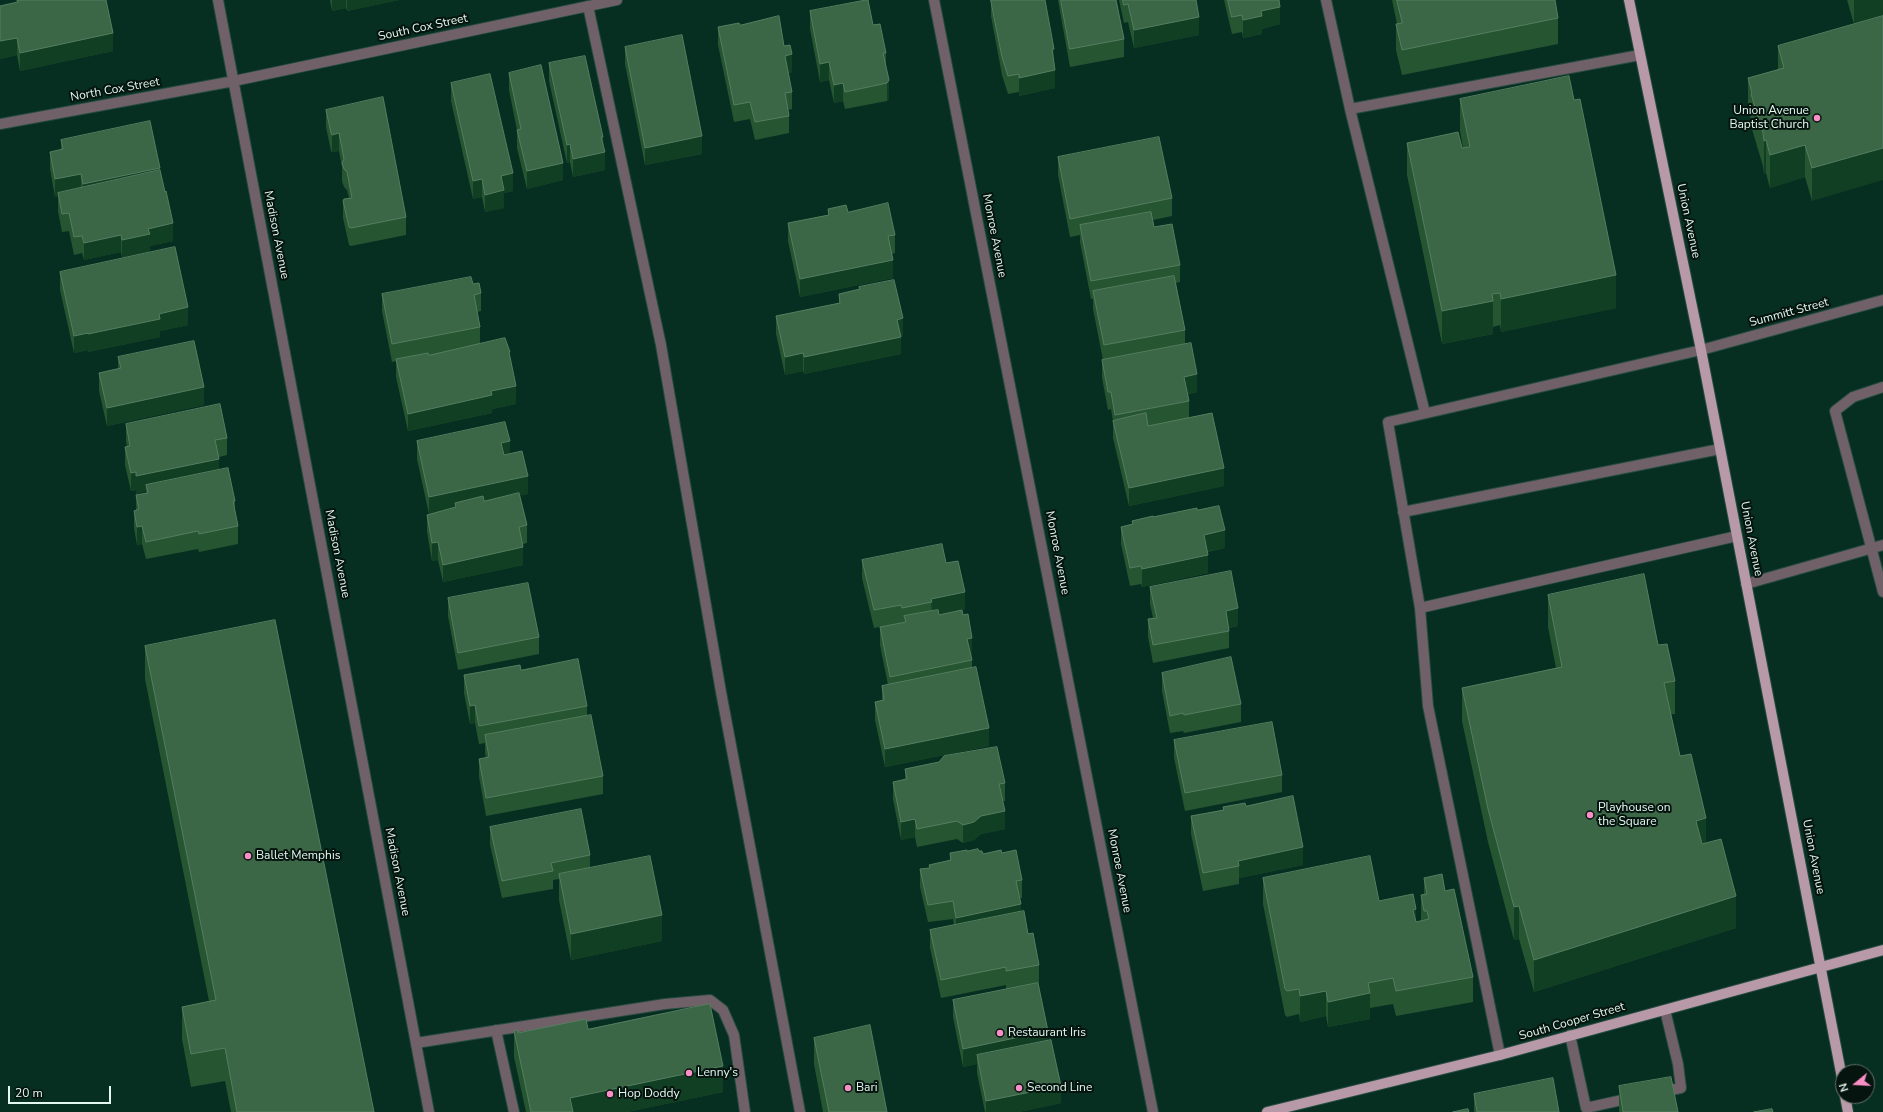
<!DOCTYPE html>
<html>
<head>
<meta charset="utf-8">
<style>
  body { margin:0 }
  #map { position:relative; width:1883px; height:1112px; overflow:hidden; background:#062f22; font-family:"Nunito Sans",sans-serif }
  canvas { display:block }
  .north { position:absolute; left:1835px; top:1064px; width:40px; height:40px; box-sizing:border-box; background:#05140e; border:1px solid #5e6f68; border-radius:50%; rotate:252deg; font-size:11px; font-weight:700; line-height:16px; text-align:center; color:#e3f8ef }
  .north::after { content:''; display:block; margin:auto; width:14px; height:18px; background:#fa8fc7; clip-path:polygon(50% 0,100% 100%,50% 72%,0 100%) }
  .scale { position:absolute; left:8px; top:1086px; width:103px; height:18px; box-sizing:border-box; border:2px solid #e3f8ef; border-top:0; padding-left:5px; font-size:12px; line-height:14px; white-space:nowrap; color:#e3f8ef; -webkit-text-stroke:3px #05140e; paint-order:stroke }
</style>
</head>
<body>
<div id="map">
<canvas width="1883" height="1112"></canvas>
<div class="north">N</div>
<div class="scale">20 m</div>
</div>
<script>
const ctx = document.querySelector('canvas').getContext('2d');
ctx.lineJoin = 'round';
function stroke(path, color, width, dash) { ctx.strokeStyle = color; ctx.lineWidth = width; ctx.lineCap = dash ? 'butt' : 'round'; ctx.setLineDash(dash || []); ctx.stroke(path); }
function fillPath(path, color) { ctx.fillStyle = color; ctx.fill(path, 'evenodd'); }
function label(font, color, halo, rows, align = 'center') {
  ctx.font = font + ' "Nunito Sans",sans-serif'; ctx.lineWidth = 4; ctx.setLineDash([]); ctx.textBaseline = 'middle'; ctx.strokeStyle = halo; ctx.fillStyle = color; for (const [text, x, y, turn = 0] of rows) {
    ctx.save(); ctx.translate(x, y); ctx.rotate((+turn || 0) * Math.PI / 180); ctx.textAlign = isNaN(turn) ? turn : align; if (halo) ctx.strokeText(text, 0, 0); ctx.fillText(text, 0, 0); ctx.restore();
  }
}
const minor = new Path2D(`
  M218 0 429 1112
  M934 0 1153 1112
  M1326 0 1350 109
  M588 6 661 345 721 692 800 1112
  M0 124 234 81 617 0
  M1883 387 1853 397 1835 411 1883 592
  M1425 413 1350 109 1640 55
  M1403 512 1720 449
  M1737 536 1420 608 1388 422 1701 350 1883 300
  M1746 584 1883 545
  M1420 608 1428 706 1500 1055
  M496 1030 514 1112
  M1570 1035 1586 1108 1631 1098
  M416 1043 665 1004 710 1000 723 1010 734 1035 745 1112
  M1660 1092 1681 1088 1678 1064 1665 1010`);
const major = new Path2D(`
  M1629 0 1701 350 1843 1083
  M1845 1096 1848 1112
  M1267 1112 1500 1055 1883 950`);
stroke(minor, '#254b3f', 12);
stroke(major, '#254b3f', 12);
stroke(minor, '#706068', 10);
stroke(major, '#b899a8', 10);
fillPath(new Path2D(`
  M17 0 113 51 20 71 17 55 0 59V6L17 2Z
  M330 0H399L347 11 346 8 332 11Z
  M991 0H1045L1054 62 1055 88 1019 96V92L1008 94 1002 75 991 16Z
  M1058 0H1116L1124 39V57L1070 67Z
  M1119 0H1196L1199 35 1134 48 1128 22 1124 23Z
  M1224 0H1279L1280 24 1262 29V34L1243 38 1242 32 1232 34Z
  M1392 0H1555L1558 18V44L1402 75 1396 50V24H1397Z
  M1847 0H1883L1812 201 1805 177 1770 188 1766 173 1764 174 1763 166 1751 126V120L1748 111V78L1778 70V46L1854 24Z
  M810 11 873 25 886 53V67L889 98 887 101 845 109 843 101 834 103 829 80 820 82 810 29Z
  M740 25 784 46 792 72 788 73 792 92V109L788 110 789 116V133L755 140 750 119 734 122 718 45V27Z
  M625 47 702 154 645 165 625 64Z
  M549 63 603 137 605 170 573 177 570 162 567 163 549 81Z
  M509 73 563 180 527 189 517 148V130L509 90Z
  M451 83 513 191 504 193V208L485 212 482 197 473 199 451 101Z
  M1460 99 1616 308 1501 332 1500 325 1493 327V334L1442 344 1407 175V143L1463 148 1460 131Z
  M326 110 406 217V235L351 246 349 245 343 218V201L349 198 347 190 344 187 342 181V167L339 151 332 152 331 151 326 127Z
  M61 140 160 170 173 241 150 246V252L122 258 121 252 84 260 82 253 74 255 69 231 62 232 58 211V196L55 197 50 169V152L61 150Z
  M1058 157 1172 198V216L1153 220 1154 227 1180 265V282L1176 283 1185 330V344L1197 392 1188 394 1189 401V418L1224 486 1129 506 1113 438V421L1111 409 1108 410 1102 378V360H1103L1093 309V299H1091L1080 242V235L1070 237 1058 175Z
  M828 209 848 212 895 235V253L892 254 893 278 800 297 788 241V223L828 215Z
  M60 272 188 325 160 331V337L88 352V350L74 353 60 290Z
  M859 287 903 336H901V354L804 374 803 371 785 375 776 334V316L839 303V294L859 290Z
  M481 293V311L477 312 480 327V344L510 360 516 404 492 409V413L408 431 396 377V361L392 362 382 311V294Z
  M118 357 204 405 107 426 99 391V373L118 369Z
  M126 424 227 438V455L219 457V470L235 501V512L238 526V544L199 552 198 549 146 559 142 544 137 545 134 528V511L136 510V495L146 493V491L136 494V490L131 491 125 465V447H127L126 441Z
  M417 441 510 454 528 494 520 495 527 525V543L523 544V565L443 582 438 560 432 561 427 532V515L429 514 417 459Z
  M1197 510 1225 548 1207 552 1208 573 1142 587 1141 584 1130 586 1121 544V527L1132 524V521Z
  M862 560 946 563 965 609 939 615 972 656H971L972 660V668L989 746 885 767 875 720V702L882 701V686L888 685 880 645V627L901 623 874 628 862 578Z
  M1150 587 1238 626 1229 628V648L1153 663 1148 637V619L1153 618 1150 604Z
  M1548 595 1658 645 1675 681V714H1671L1680 756 1706 844 1736 928 1534 992 1519 939 1514 940 1488 842 1462 721V688L1556 668 1548 627Z
  M448 598 539 637V654L458 670 448 616Z
  M145 646 374 1112H231L225 1081 191 1087 182 1039V1007L209 1001 145 679Z
  M521 670 587 706V715L603 776V794L486 816 479 777V759L486 758 485 753V743L479 744 475 723 470 724 464 693V675Z
  M1162 673 1241 704V722L1184 733 1183 731 1170 733 1162 691Z
  M1174 740 1282 775V792L1185 811 1174 758Z
  M905 769 1005 783V801H1003L1005 829 981 834 974 840 963 843 957 839 917 847 915 837 901 840 893 799V782L905 779Z
  M1246 806 1303 865 1239 878V884L1203 891 1191 834V816L1223 810V807Z
  M490 827 590 855V868L662 941 571 960 559 900V879L553 880V889L502 898 490 845Z
  M967 851H979L983 854 1002 853 1022 880V898H1020L1021 912 1039 965V983H1038L1048 1040 1061 1103 1019 1112H985L977 1073V1064L963 1067 953 1017V1000L1006 989V985L941 998 930 948V930L954 925 953 919 928 922 920 887V869L929 868 950 860V853Z
  M1263 878 1379 901 1416 922 1421 921V895L1424 894V878L1445 891 1473 977V1002L1396 1016 1393 1004 1370 1008V1019L1328 1027 1326 1016 1300 1022 1299 1014 1287 1017 1285 1015 1263 904Z
  M588 1029 723 1092 627 1112H526L514 1057V1031L518 1033Z
  M814 1038 887 1112H823L814 1064Z
  M1619 1086 1678 1112H1619Z
  M1474 1094 1559 1112H1474Z`), '#265531');
fillPath(new Path2D(`
  M332 0H346V8L332 11Z
  M347 0H399L347 11Z
  M1854 0H1883V17L1854 25Z
  M1280 7V24L1262 29V34L1243 38V20L1261 11Z
  M1199 17V35L1134 48V30Z
  M113 33V51L20 71V53Z
  M17 38V55L0 59V41Z
  M1052 49H1054V67Z
  M792 54V72L785 74V56Z
  M829 62V80L820 82V64Z
  M1055 70V88L1019 96V78Z
  M889 80V98L887 101V83Z
  M843 83V101L834 103V85Z
  M339 133V151L332 152V135Z
  M702 136V154L645 165V148Z
  M1766 140V173L1764 174V141Z
  M570 144V162L567 163V145Z
  M1805 145V177L1770 188V155Z
  M1883 148V180L1812 201V168Z
  M605 152V170L573 177V159Z
  M563 163V180L527 189V171Z
  M160 168V186L83 202V184Z
  M513 173V191L504 193V208L485 212V195L501 176Z
  M81 174V192L58 193V196L55 197V179Z
  M482 179V197L473 199V181Z
  M173 223V241L150 246V252L122 258V240L148 229Z
  M121 235V252L84 260V243Z
  M893 260V278L800 297V279Z
  M1616 275V308L1501 332V299Z
  M1493 301V334L1442 344V311Z
  M188 307V325L160 331V337L88 352V334L159 314Z
  M903 318V336L897 337V320Z
  M88 333V350L74 353V336Z
  M901 337V354L804 374V357Z
  M803 353V371L785 375V357Z
  M1197 374V392L1184 394V377Z
  M516 386V404L492 409V413L408 431V414L491 391Z
  M204 387V405L107 426V408Z
  M510 441V459L501 461V443Z
  M219 459V476L146 485V491L136 494V476Z
  M1224 468V486L1129 506V488Z
  M136 472V490L131 491V473Z
  M528 476V494L456 509 455 503V509L429 515V497Z
  M142 526V544L137 545V527Z
  M1225 530V548L1204 552V535Z
  M438 542V560L432 561V543Z
  M523 547V565L443 582V565Z
  M1208 555V573L1142 587V569Z
  M965 592V609L932 616 931 599Z
  M1238 608V626L1226 628V611Z
  M972 638V656L967 657V639Z
  M475 705V723L470 724V706Z
  M989 728V746L885 767V749Z
  M1005 811V829L981 834 974 840 963 843V825L981 816Z
  M1706 818V851L1696 854V821Z
  M915 819V837L901 840V822Z
  M1303 847V865L1239 878V866L1238 861Z
  M1736 896V928L1534 992V960Z
  M1021 904V922L956 936V918Z
  M1519 906V939L1514 940V907Z
  M1416 909V935L1413 910Z
  M662 915V941L571 960V934Z
  M1326 991V1016L1300 1022V996Z
  M1370 993V1019L1328 1027V1002Z
  M1048 1031V1049L977 1055V1064L963 1067V1049Z
  M723 1066V1092L627 1112H570V1098Z
  M1061 1086V1103L1019 1112H986V1101Z`), '#113f23');
const building = new Path2D(`
  M17 0H106L113 33 20 53 17 38 0 41V6L18 2Z
  M866 0H868L873 25 880 24 886 53H883L889 80 887 83 845 92 843 83 834 85 829 62 820 64 810 11Z
  M991 0H1045L1054 49H1052L1055 70 1019 78V74L1008 76 1002 57Z
  M1061 0H1116L1124 39 1070 49Z
  M1123 0H1196L1199 17 1134 30 1128 4 1124 5Z
  M1228 0H1279L1280 7 1261 11 1262 16 1243 20 1242 15 1232 17Z
  M1397 0H1555L1558 18 1402 50 1396 24 1402 23Z
  M779 16 784 46 790 45 792 54 785 56 792 92 785 93 789 116 755 122 750 102 734 105 718 27 739 23 740 25Z
  M1883 16V148L1812 168 1805 145 1770 155 1766 140 1764 141 1763 133 1751 94 1752 93 1748 78 1784 68 1778 46Z
  M682 35 702 136 645 148 625 47Z
  M585 56 603 137H601L605 152 573 159 570 144 567 145 549 63Z
  M541 65 563 163 527 171 517 130 521 129 509 73Z
  M490 74 513 173 501 176 504 190 485 195 482 179 473 181 451 83Z
  M1569 76 1574 100 1580 99 1616 275 1501 299 1500 293 1492 294 1493 301 1442 311 1407 143 1458 132 1462 148 1470 147 1460 99Z
  M383 97 406 217 351 228 349 227 343 201 344 199 352 198 347 172 344 169 342 163 344 159 339 133 332 135 331 133 326 110Z
  M150 121 160 168 83 184 81 174 55 179 50 152 63 149 61 140Z
  M1159 137 1172 198 1070 219 1058 157Z
  M160 170 165 192 166 191 173 223 148 229 150 234 122 240 121 235 84 243 82 236 74 237 69 213 62 214 58 193Z
  M888 203 895 235 888 236 893 260 800 279 788 223 829 215 828 209 846 205 848 212Z
  M1151 212 1154 227 1172 224 1180 265 1091 281 1080 225Z
  M175 247 188 307 159 314 160 319 88 334V333L74 336 60 272Z
  M1174 276 1185 330 1104 345 1093 291Z
  M471 277 473 284 479 283 481 293 474 295 480 327 392 344 382 294Z
  M894 280 903 318 897 320 901 337 804 357 803 353 785 357 776 316 840 303 839 294 860 289 859 287Z
  M505 338 510 352H509L516 386 491 391 492 395 408 414 396 359 428 353 429 355Z
  M194 341 204 387 107 408 99 373 121 368 118 357Z
  M1191 343 1197 374 1184 377 1189 401 1115 415 1111 392H1108L1102 360Z
  M220 404 227 438 215 440 219 459 136 476V472L131 473 125 447 130 446 126 424Z
  M1146 413 1148 426 1212 413 1224 468 1129 488 1113 421Z
  M505 422 510 441 501 443 504 455 522 451 528 476 429 497 417 441Z
  M228 468 235 501H233L238 526 199 534 198 531 146 542 142 526 137 527 134 511 139 509 136 495 148 493 146 485Z
  M519 493 527 525 519 527 523 547 443 565 438 542 432 543 427 515 456 507 455 503 483 496 484 501Z
  M1219 506 1225 530 1204 535 1208 555 1142 569 1141 566 1130 568 1121 527 1133 524 1132 521 1153 516V517L1197 508V510Z
  M942 544 946 563 958 561 965 592 931 599 932 602 902 608 901 605 874 610 862 560Z
  M1231 571 1238 608 1226 611 1229 631 1153 645 1148 619 1157 618 1150 587Z
  M1644 574 1658 645 1667 644 1675 681 1664 683 1680 756 1691 754 1706 818 1696 821 1702 844 1721 839 1736 896 1534 960 1519 906 1514 907 1488 809 1462 688 1562 667 1548 595Z
  M528 583 539 637 458 653 448 598Z
  M938 610 939 615 962 610 963 615 968 614 972 638 967 639 972 660 890 677 880 627 906 622 904 616Z
  M275 620 374 1112H237L225 1048 191 1054 182 1007 216 1000 145 646Z
  M1231 657 1241 704 1184 715 1183 713 1170 716 1162 673Z
  M578 659 587 706 479 726 475 705 470 706 464 675 520 665 521 670Z
  M976 667 989 728 885 749 875 702 884 700 882 686Z
  M591 715 603 776 486 798 479 759 489 757 485 735Z
  M1272 722 1282 775 1185 793 1174 740Z
  M997 747 1005 783 999 784 1005 811 981 816 974 822 963 825 957 821 917 829 915 819 901 822 893 782 907 779 905 769 939 762 944 756Z
  M1293 796 1303 847 1238 861 1239 866 1203 873 1191 816 1224 810 1223 807 1245 803 1246 806Z
  M581 809 590 855 551 863 553 871 502 881 490 827Z
  M978 849 979 851H982L983 854 1001 850 1002 853 1016 850 1022 880 1016 881 1021 904 956 918 953 901 928 905 920 869 930 868 929 865 951 860 950 853 967 850V851Z
  M650 856 662 915 571 934 559 874Z
  M1370 856 1379 901 1413 894 1416 909 1413 910 1416 922 1429 919 1427 911H1424L1421 895 1427 894 1424 878 1442 874 1445 891 1454 889 1473 977 1396 991 1393 978 1368 983 1370 993 1328 1002 1326 991 1300 996 1299 989 1287 991 1285 989 1263 878Z
  M1024 911 1028 934 1033 933 1039 965 1006 971V967L941 980 930 930Z
  M1038 983 1048 1031 963 1049 953 1000Z
  M710 1004 723 1066 570 1098 573 1112H531L514 1031 517 1030 518 1033 586 1019 588 1029Z
  M870 1025 887 1112H829L814 1038Z
  M1051 1040 1061 1086 986 1101 977 1055Z
  M1671 1077 1678 1112H1623L1619 1086Z
  M1553 1078 1559 1112H1477L1474 1094Z
  M1468 1109 1469 1112H1453Z
  M1772 1109 1773 1112H1754Z`);
fillPath(building, '#3b6746');
stroke(building, '#557e60', 1);
for (const [x, y, r, color] of [
  [1817,118,4,"#fa8fc7"],
  [1590,815,4,"#fa8fc7"],
  [248,856,4,"#fa8fc7"],
  [1000,1033,4,"#fa8fc7"],
  [689,1073,4,"#fa8fc7"],
  [848,1088,4,"#fa8fc7"],
  [1019,1088,4,"#fa8fc7"],
  [610,1094,4,"#fa8fc7"]
]) { const dot = new Path2D(); dot.arc(x, y, r, 0, 2 * Math.PI); ctx.fillStyle = color; ctx.fill(dot); stroke(dot, '#05140e', 1.5); }
label('12px', '#e3f8ef', '#05140e', [
  ["South Cox Street",423,28,-12],
  ["North Cox Street",115,90,-10],
  ["Union Avenue",1688,221,78],
  ["Madison Avenue",276,235,79],
  ["Monroe Avenue",994,236,79],
  ["Summitt Street",1789,313,-15],
  ["Union Avenue",1751,539,79],
  ["Monroe Avenue",1057,553,79],
  ["Madison Avenue",337,554,79],
  ["Union Avenue",1813,857,79],
  ["Monroe Avenue",1119,871,79],
  ["Madison Avenue",397,872,79],
  ["South Cooper Street",1572,1022,-16]
]);
label('12px', '#e3f8ef', '#05140e', [
  ["Union Avenue",1809,111,"right"],
  ["Baptist Church",1809,125,"right"],
  ["Playhouse on",1598,808],
  ["the Square",1598,822],
  ["Ballet Memphis",256,856],
  ["Restaurant Iris",1008,1033],
  ["Lenny's",697,1073],
  ["Bari",856,1088],
  ["Second Line",1027,1088],
  ["Hop Doddy",618,1094]
], 'left');
</script>
</body>
</html>
